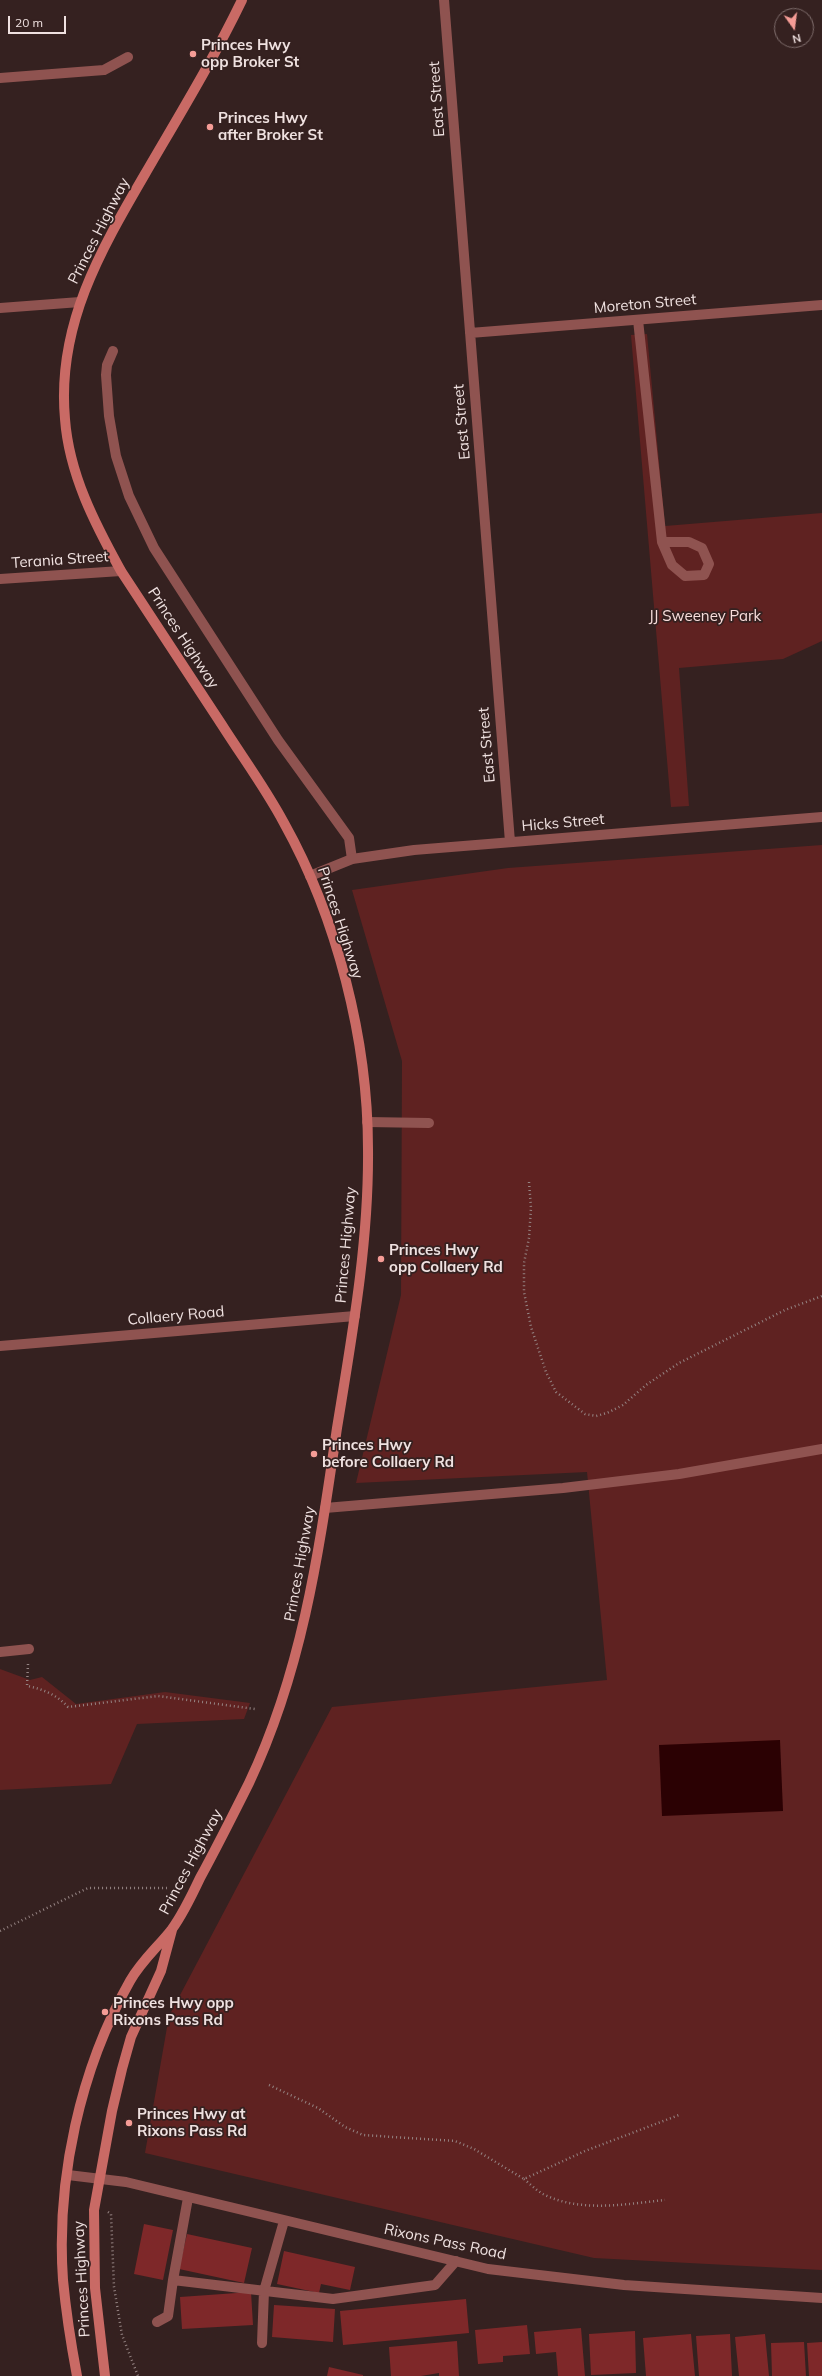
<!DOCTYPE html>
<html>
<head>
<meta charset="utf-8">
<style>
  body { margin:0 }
  #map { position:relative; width:822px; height:2376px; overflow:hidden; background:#352120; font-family:Mulish,sans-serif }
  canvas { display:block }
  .north { position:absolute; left:774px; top:8px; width:40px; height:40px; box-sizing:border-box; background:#352120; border:1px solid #7f6e6d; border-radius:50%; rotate:166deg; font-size:11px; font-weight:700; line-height:16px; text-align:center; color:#efe1e0 }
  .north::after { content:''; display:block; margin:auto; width:14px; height:18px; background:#f59c96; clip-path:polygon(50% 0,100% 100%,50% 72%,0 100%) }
  .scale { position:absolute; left:8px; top:16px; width:58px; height:18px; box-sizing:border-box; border:2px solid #efe1e0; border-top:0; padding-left:5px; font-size:12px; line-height:14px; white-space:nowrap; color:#efe1e0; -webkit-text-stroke:3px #352120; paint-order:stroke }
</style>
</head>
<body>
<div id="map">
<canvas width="822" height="2376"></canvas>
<div class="north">N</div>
<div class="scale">20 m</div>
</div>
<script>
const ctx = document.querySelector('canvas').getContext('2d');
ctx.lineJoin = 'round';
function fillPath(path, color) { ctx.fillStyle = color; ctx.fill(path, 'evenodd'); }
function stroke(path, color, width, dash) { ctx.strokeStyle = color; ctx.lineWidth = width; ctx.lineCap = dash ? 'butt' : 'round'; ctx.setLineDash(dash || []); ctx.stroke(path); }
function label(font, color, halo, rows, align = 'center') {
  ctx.font = font + ' Mulish,sans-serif'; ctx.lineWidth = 3.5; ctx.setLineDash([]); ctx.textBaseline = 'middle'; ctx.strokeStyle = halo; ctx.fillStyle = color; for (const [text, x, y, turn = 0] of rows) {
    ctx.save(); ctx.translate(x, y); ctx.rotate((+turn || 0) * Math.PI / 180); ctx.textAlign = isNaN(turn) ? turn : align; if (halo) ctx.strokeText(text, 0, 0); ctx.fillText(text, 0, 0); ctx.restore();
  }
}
fillPath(new Path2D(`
  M647 334 665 526 822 513V641L783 659 679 668 689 806 671 807 631 335Z
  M822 845V2270L594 2258 145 2153 169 2016 332 1707 607 1680 587 1472 356 1483 401 1295 402 1061 352 890 508 868Z
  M0 1669 30 1680 42 1677 76 1704 165 1692 250 1703 244 1719 137 1724 111 1784 0 1790Z`), '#5f2221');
fillPath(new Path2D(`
  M780 1740 783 1811 662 1816 659 1745Z`), '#2b0103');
fillPath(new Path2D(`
  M144 2224 173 2230 163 2280 134 2274Z
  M187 2234 252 2248 244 2283 179 2269Z
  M284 2251 355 2267 350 2290 321 2284 319 2293 277 2284Z
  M251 2292 253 2325 182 2329 180 2297Z
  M466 2299 469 2333 343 2345 340 2311Z
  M274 2305 335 2309 333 2342 272 2337Z
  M527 2325 530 2354 503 2356V2362L478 2364 475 2330Z
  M581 2328 585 2376H558L556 2352 536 2354 534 2332Z
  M635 2331 636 2373 591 2375 589 2334Z
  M691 2334 695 2376H646L643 2338Z
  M730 2334 732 2376H699L696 2336Z
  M765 2334 769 2376H739L735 2337Z
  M457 2341 459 2376H439V2373L421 2376H391L389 2347Z
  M804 2342 806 2376H772L771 2343Z
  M822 2342V2376H809L807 2343Z
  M329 2367 363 2375V2376H327Z`), '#7e2829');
stroke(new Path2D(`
  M529 1182 531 1208 529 1238 524 1263V1292L531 1327 546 1372 556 1392 585 1414 596 1416 607 1413 623 1405 646 1385 679 1363 785 1310 822 1296
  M28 1664 27 1686C43 1689 57 1695 68 1707L158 1696 255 1709
  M0 1931 88 1888H167
  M269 2085 318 2108 345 2127 363 2135 455 2141 474 2149 524 2179 585 2151 679 2115
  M524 2179C530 2184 536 2190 543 2194 580 2213 626 2204 665 2200
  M108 2212 111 2214 114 2287 122 2335 138 2376`), '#958483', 2.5, [1, 3]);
stroke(new Path2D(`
  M638 320 662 542 672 565 685 576 704 575 709 564 702 548 689 542H662
  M113 351 107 365 106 375 109 416 116 456 129 496 154 548 278 740 349 838 352 859
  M367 1122 429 1123
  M325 1508 563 1488 679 1474 822 1449`), '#8f5350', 10);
stroke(new Path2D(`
  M444 0 510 842
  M0 78 104 70 128 57
  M0 308 80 302
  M470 333 822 305
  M0 579 121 571
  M310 876 352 859 414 850 822 817
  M0 1346 355 1316
  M0 1652 29 1649
  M68 2175 126 2182 488 2269 624 2285 822 2298
  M188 2198 173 2280 333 2299 435 2285 456 2261
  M157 2322 168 2316 173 2280
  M262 2343 264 2291 284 2221`), '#8f5350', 10);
stroke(new Path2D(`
  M77 2376C71 2344 66 2312 63 2280 56 2180 80 2069 130 1981 142 1960 158 1947 172 1929 183 1914 192 1895 200 1878 217 1847 233 1815 249 1783 303 1669 319 1551 337 1428 352 1336 369 1242 368 1149 368 1040 337 918 284 823 266 789 243 758 222 725 188 674 155 622 121 571 95 524 69 474 65 419 56 321 105 243 152 162 183 109 215 56 242 0
  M105 2376 95 2288 94 2210 112 2111 122 2069 131 2037 161 1971 172 1930`), '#c96a65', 10);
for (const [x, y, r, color] of [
  [193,54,4,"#f59c96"],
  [210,127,4,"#f59c96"],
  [381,1259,4,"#f59c96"],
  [314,1454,4,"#f59c96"],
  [105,2012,4,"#f59c96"],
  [129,2123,4,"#f59c96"]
]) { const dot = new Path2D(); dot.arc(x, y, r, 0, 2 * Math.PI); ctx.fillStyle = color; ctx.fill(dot); stroke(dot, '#352120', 1.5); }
label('bold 15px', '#efe1e0', '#352120', [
  ["Princes Hwy",201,45],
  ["opp Broker St",201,62],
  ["Princes Hwy",218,118],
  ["after Broker St",218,135],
  ["Princes Hwy",389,1250],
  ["opp Collaery Rd",389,1267],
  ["Princes Hwy",322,1445],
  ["before Collaery Rd",322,1462],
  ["Princes Hwy opp",113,2003],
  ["Rixons Pass Rd",113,2020],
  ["Princes Hwy at",137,2114],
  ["Rixons Pass Rd",137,2131]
], 'left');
label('15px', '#efe1e0', '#352120', [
  ["East Street",437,99,-94],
  ["Princes Highway",99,231,-63],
  ["Moreton Street",645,304,-5],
  ["East Street",462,422,-95],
  ["Terania Street",60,560,-4],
  ["Princes Highway",183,638,57],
  ["East Street",487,745,-95],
  ["Hicks Street",563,823,-5],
  ["Princes Highway",340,923,72],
  ["Princes Highway",346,1245,-85],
  ["Collaery Road",176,1316,-5],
  ["Princes Highway",300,1564,-80],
  ["Princes Highway",191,1862,-62],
  ["Rixons Pass Road",445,2242,12],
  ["Princes Highway",82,2279,-93]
]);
label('15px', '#f8dddb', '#352120', [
  ["JJ Sweeney Park",705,616]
]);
</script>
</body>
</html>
